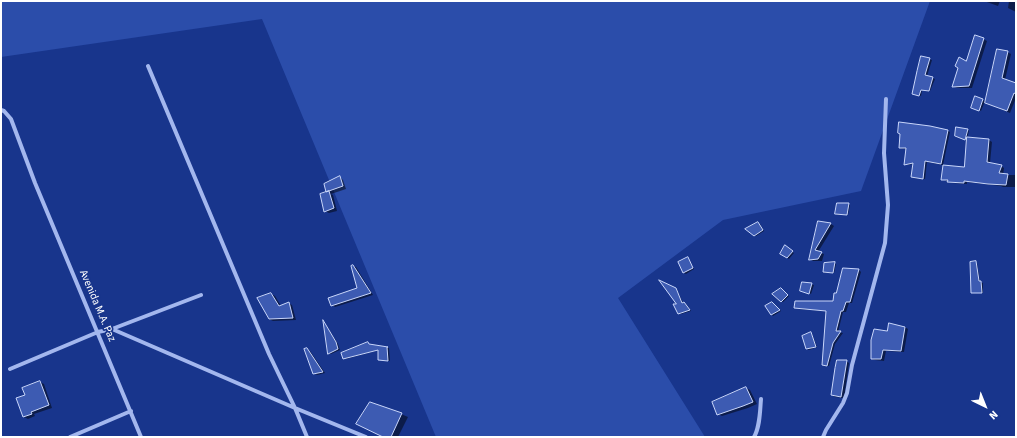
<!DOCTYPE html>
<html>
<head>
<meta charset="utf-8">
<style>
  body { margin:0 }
  #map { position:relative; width:1017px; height:438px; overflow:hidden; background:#18358c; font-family:"Source Sans 3",sans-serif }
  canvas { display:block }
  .frame { position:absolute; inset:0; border:2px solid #fff; pointer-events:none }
  .north { position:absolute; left:965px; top:386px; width:40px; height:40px; -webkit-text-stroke:3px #18358c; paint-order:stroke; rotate:137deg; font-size:11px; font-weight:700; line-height:16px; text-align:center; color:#fff }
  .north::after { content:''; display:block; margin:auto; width:14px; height:18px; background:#fff; clip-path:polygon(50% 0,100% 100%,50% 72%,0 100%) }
</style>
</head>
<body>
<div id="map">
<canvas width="1017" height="438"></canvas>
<div class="frame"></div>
<div class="north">N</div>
</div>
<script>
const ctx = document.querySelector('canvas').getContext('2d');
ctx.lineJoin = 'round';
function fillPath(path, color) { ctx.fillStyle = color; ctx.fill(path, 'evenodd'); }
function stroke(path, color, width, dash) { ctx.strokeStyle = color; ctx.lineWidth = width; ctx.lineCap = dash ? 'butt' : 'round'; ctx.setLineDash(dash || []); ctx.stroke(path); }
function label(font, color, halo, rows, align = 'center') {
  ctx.font = font + ' "Source Sans 3",sans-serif'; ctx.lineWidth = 3.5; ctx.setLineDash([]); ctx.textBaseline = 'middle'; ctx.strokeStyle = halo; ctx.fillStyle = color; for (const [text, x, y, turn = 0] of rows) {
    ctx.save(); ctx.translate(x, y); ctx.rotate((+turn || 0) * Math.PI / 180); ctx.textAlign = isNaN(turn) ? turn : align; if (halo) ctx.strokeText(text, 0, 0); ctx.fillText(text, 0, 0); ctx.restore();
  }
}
fillPath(new Path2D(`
  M1 1H930L861 191 723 220 618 298 705 437H436L262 19 1 57Z`), '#2b4daa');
fillPath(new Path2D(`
  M984 1H1000L998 6Z
  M1009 1H1016V12L1008 8Z
  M983 39 987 41 972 88H957L953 86 966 62Z
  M1007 52 1011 54 1005 80 1016 84V98L1010 113 990 104Z
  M922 57 932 60 927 76 935 79 930 91 922 90 921 96 915 95Z
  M975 98 985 101 981 111 974 108Z
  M968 130 969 131 967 138 989 140 992 142 990 163 1001 166 1004 168 1003 175H1016V187H1003L1001 186 967 182V184L952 183 942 179 965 168 967 140 958 137Z
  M948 131 950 132 943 165 927 162 925 179 914 178 912 177 914 164 907 165 905 164 906 149 900 148Z
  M340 177 343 180 346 189 331 194 333 195 337 211 329 213 325 211 327 193 325 184Z
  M848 204 850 205 848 215H838L836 214Z
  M818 222 831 224 834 226 818 252 824 254 822 261H813L810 259Z
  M758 223 760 224 764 231 756 236 747 230Z
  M785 247 794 253 789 259 781 253Z
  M688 259 689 260 694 269 686 274 684 273 679 263Z
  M976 262 977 263 980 282 983 283V293H973L972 292Z
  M834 263 836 264 834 273H825L824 272Z
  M353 266 356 267 373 295 335 307 332 305 358 289Z
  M844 269 859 270 861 272 852 303H849L846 312H843L838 332 843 333 835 344 829 366H825L823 364 827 311 798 309 795 307 834 302 837 294Z
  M662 283 677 290 683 303 686 304 691 311 681 314 679 313 677 304Z
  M803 283 814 285 811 294 803 291Z
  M783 290 789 296 783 302 781 301Z
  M271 294 275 296 281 306 288 303 292 305 296 320 273 321 269 319Z
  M772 303 781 311 773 316 772 315Z
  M324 322 338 344 340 350 331 354 329 353Z
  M905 327 908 329 904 352 886 351 884 361 875 360 872 359 888 332Z
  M811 333 812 334 817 347 809 350 807 349Z
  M370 345 389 348 390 361 379 359V350L346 359 344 358Z
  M307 349 310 351 325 373 317 375 314 373Z
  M846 361 849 363 844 398 835 397 832 395Z
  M40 382 44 384 52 408 34 414 35 416 28 419 24 417 18 399 26 396Z
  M746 388 750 390 757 404 748 408 722 416 718 414Z
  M401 414 408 417 398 437H384Z`), '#0007');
const building = new Path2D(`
  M975 35 984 38 969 86 952 87 958 68 955 66 959 57 966 61Z
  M997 49 1008 51 1002 78 1016 83V94L1014 93 1007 111 985 103Z
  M921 56 930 58 925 75 933 77 929 91 921 90 919 96 912 94 917 71Z
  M975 96 983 99 979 111 971 108Z
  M899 122 930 126 948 130 941 164 925 161 923 179 911 177 913 163 904 165 906 148H899L900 134 898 133Z
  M956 127 968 129 965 140 955 136Z
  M967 137 989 139 987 162 1002 165 999 173 1008 174 1006 185 988 184 964 181V183L947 182 948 180H941L943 165 964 167Z
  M340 176 343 186 326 192 324 184Z
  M329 191 334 208 324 212 320 194Z
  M837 203H849L847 215 835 214Z
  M818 221 831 223 815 250 822 252 818 259 809 260Z
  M758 222 763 230 754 236 745 229Z
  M785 245 793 251 787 258 780 254Z
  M688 257 693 268 683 273 678 262Z
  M976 261 979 281H981L982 293H971L970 262Z
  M835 262 833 273 823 272 824 263Z
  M353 265 371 293 331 306 328 298 357 288 351 266Z
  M843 268 859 269 850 302H846L843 311H841L836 331H841L833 343 827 366 822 365 826 311 794 308 795 301H833L834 293H836Z
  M659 280 676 288 682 303 684 302 690 310 678 314 673 304H676Z
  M802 282 812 283 809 294 800 291Z
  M781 288 788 295 781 302 772 294Z
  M271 293 279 306 289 302 293 318 269 319 257 298Z
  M772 302 780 310 771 315 765 306Z
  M323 320 336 342 338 349 328 354Z
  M889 323 905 327 901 351 883 350 881 359H871V340L874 329 887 331Z
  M811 332 816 347 806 349 802 336Z
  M368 342 369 344 388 347H387L388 361 378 360V350L343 359 341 353Z
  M307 348 323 372 313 374 304 349Z
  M837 360H847L841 397 831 395 835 368Z
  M40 381 49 405 31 412 32 414 23 417 16 398 25 395 22 388Z
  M746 387 753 402 743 406 717 415 712 402Z
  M370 402 402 413 391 437H383L356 424Z`);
fillPath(building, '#3d5bb2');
stroke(building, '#c9d6fa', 1);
stroke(new Path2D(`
  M148 66 269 354 295 408 307 437
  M1 110 4 111 11 119 35 183 141 437
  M112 329 201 295
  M10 369 98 332 112 329 295 408 366 437
  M70 437 131 411
  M754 437C760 427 760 411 761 399
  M823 437 826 430 843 403 847 393 852 365 885 243 888 205 884 153 886 99`), '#a3b7ee', 4);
label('11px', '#fff', '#18358c', [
  ["Avenida M.A. Paz",97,306,67]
]);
</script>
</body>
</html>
